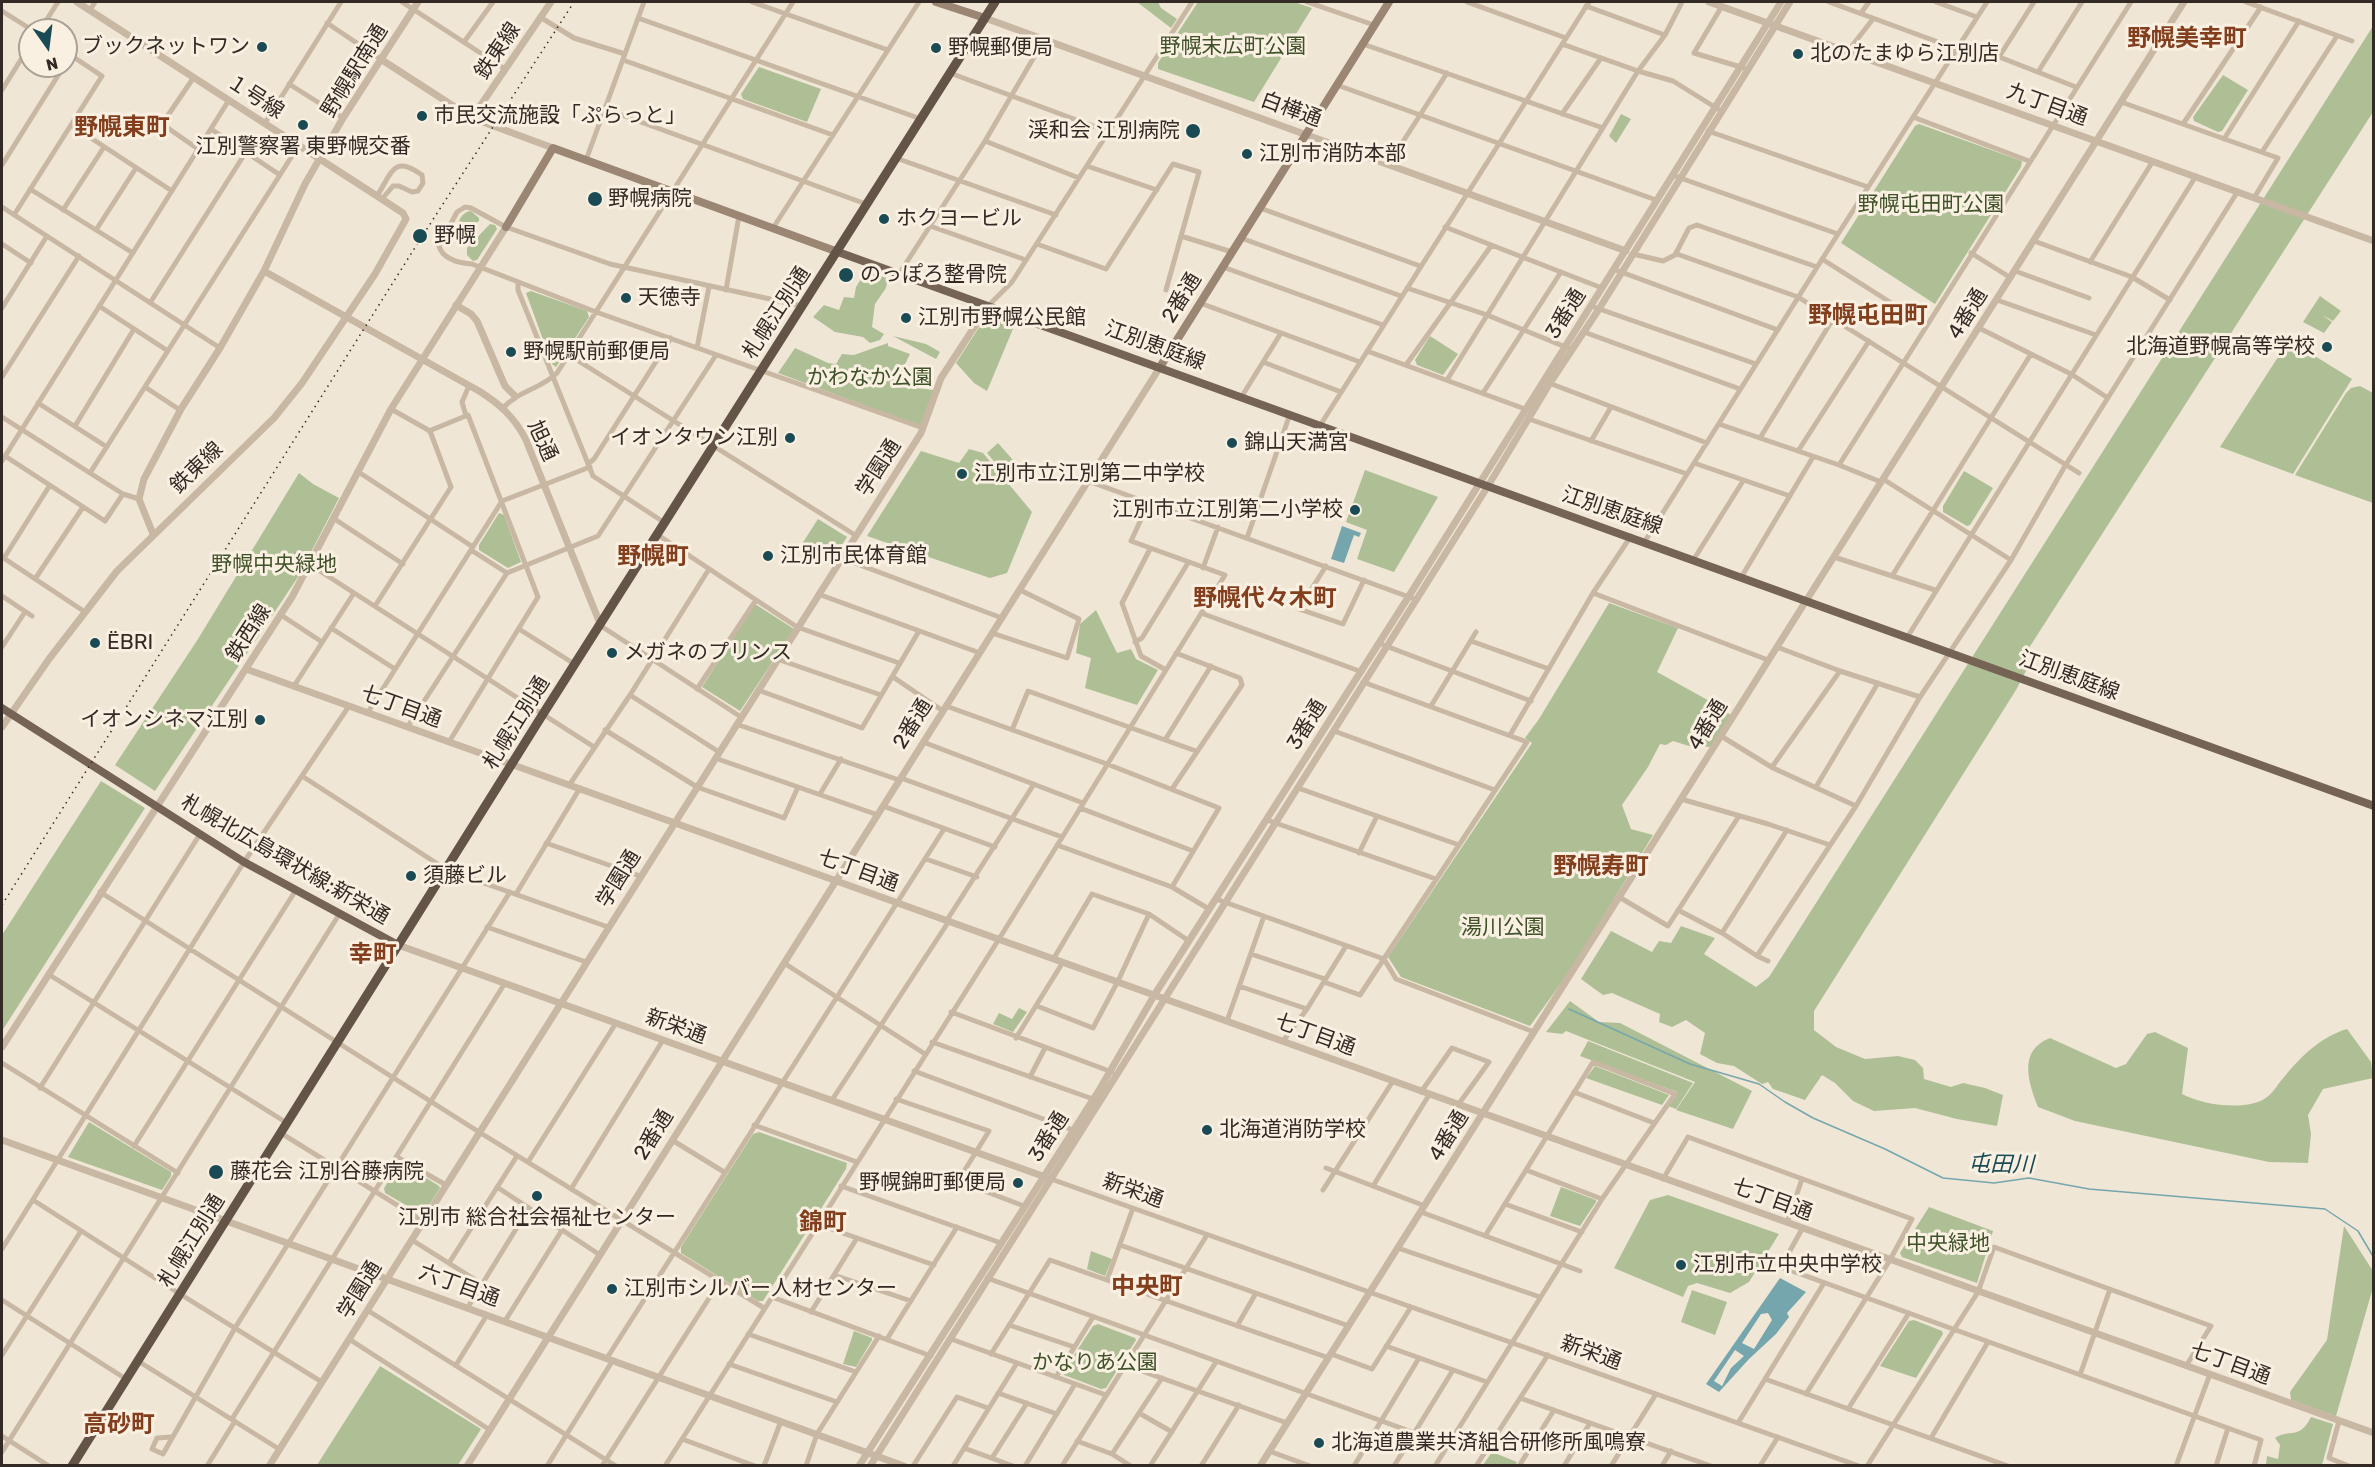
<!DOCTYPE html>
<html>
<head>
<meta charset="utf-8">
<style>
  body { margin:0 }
  #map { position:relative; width:2375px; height:1467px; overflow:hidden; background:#f0e6d6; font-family:Rubik,sans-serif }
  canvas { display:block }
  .frame { position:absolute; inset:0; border:3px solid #332a25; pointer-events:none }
  .north { position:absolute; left:18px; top:18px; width:60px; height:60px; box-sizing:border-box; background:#f9f0e2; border:2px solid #aaa196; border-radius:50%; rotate:166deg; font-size:16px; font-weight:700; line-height:24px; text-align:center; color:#332a25 }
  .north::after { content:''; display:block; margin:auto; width:21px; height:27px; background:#1a4b54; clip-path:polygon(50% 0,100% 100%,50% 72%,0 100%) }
</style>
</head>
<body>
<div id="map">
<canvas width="2375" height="1467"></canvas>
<div class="frame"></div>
<div class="north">N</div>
</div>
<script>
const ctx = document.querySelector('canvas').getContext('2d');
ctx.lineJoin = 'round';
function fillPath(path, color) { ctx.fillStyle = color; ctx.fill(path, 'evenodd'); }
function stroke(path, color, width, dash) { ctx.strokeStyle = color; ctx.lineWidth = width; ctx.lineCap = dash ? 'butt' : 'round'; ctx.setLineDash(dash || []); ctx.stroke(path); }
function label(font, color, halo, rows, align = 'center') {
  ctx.font = font + ' Rubik,"Noto Sans JP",sans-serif'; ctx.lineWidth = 6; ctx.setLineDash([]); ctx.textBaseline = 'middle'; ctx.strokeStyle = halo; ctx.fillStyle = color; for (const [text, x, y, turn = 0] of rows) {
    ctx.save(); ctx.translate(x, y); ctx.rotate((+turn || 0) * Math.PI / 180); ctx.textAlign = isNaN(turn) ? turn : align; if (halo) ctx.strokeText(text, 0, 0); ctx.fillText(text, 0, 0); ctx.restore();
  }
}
fillPath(new Path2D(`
  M1137 2H1158L1161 8 1177 19 1171 28Z
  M1198 2H1294L1312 8 1254 102 1158 69V63Z
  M2373 26V112L2018 665 2027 669 2016 690 1814 1011V1030L1836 1047 1865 1059 1898 1056 1915 1060 1923 1068 1924 1079 1951 1087 1963 1083 1985 1088 2003 1095 1997 1126 1957 1119 1915 1108 1874 1111 1853 1101 1835 1083 1822 1075 1805 1100 1773 1089 1768 1082 1762 1084 1734 1066 1717 1063 1700 1054 1705 1033 1686 1020 1672 1027 1659 1022 1660 1014 1612 993 1603 995 1581 979 1611 931 1652 952 1659 941 1671 943 1681 926 1715 938 1704 954 1756 987 1769 977Z
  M759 67 821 89 807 122 743 99 741 94Z
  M2223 75 2248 90 2222 131 2218 132 2194 121 2193 117Z
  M1621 114 1631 119 1616 143 1609 136Z
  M1919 124 2022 161 2021 167 1935 304 1841 243 1915 126Z
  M471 211 479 218V221L463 233H458C456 224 461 212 471 211Z
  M490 224 495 225 497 229 477 260 473 261 467 255V248Z
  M866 271 888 278 886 288 875 304 872 327 884 334 880 340 870 343 863 337 835 332 813 317 824 305 839 310 844 297 854 298 856 287Z
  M531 291 587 311 589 317 556 367 552 364 526 293Z
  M2320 296 2341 311 2333 321 2322 315 2332 322 2324 333 2303 322Z
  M987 315 1015 324 987 391 974 383 956 363Z
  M893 336 926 344 940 352 936 359Z
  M1430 336 1458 354 1443 375 1417 365 1415 360Z
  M2289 340 2352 379 2293 474 2220 447Z
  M888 343V346L910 354 896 382 916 388 934 390 928 410 920 426 778 373 795 348 828 363 836 364 842 354 854 355Z
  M2360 386 2373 393V503L2295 475 2346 393 2351 388Z
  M998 443 1020 468 1008 478 987 453Z
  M969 449 983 453 1032 512 1007 573 990 578 867 536 921 451 959 463Z
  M1365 470 1438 497 1394 572 1357 559 1367 530 1346 522Z
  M1964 471 1993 488 1970 525 1967 526 1943 512V506Z
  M299 473 313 484 339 498 298 577 155 791 115 765 198 639Z
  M499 513 504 515 521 562 508 568 479 550V545Z
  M818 519 847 537 829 565 800 547Z
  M1609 603 1678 628 1657 672 1713 703 1732 716 1712 747 1689 746 1673 741 1666 745 1660 744 1648 767 1622 805 1631 829 1653 835 1570 971 1530 1026 1401 977 1388 957 1532 743 1525 738 1539 719Z
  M755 604 794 629 740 711 702 687Z
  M1096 610 1117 653 1131 649 1136 659 1158 670 1137 705 1085 688 1091 658 1076 653 1080 624Z
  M101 781 145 808 2 1031V935Z
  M1570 1001 1599 1022 1620 1023 1752 1091 1733 1129 1676 1110 1695 1082 1566 1031 1562 1034 1546 1032Z
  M1019 1008 1027 1012 1013 1032 993 1024 999 1013 1012 1019Z
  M2347 1029 2371 1062 2373 1078 2323 1089 2308 1115 2311 1134 2308 1163 2269 1162 2075 1121 2038 1107C2028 1082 2018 1050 2050 1038L2116 1068 2126 1064 2147 1034 2155 1032 2188 1048 2182 1094C2202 1105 2248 1112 2267 1097 2274 1092 2279 1082 2285 1076 2302 1055 2321 1037 2347 1029Z
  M1588 1041 1693 1083 1676 1109 1668 1106 1677 1092 1580 1056Z
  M1595 1066 1669 1095 1662 1105 1586 1078Z
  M89 1122 171 1172V1176L162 1190 68 1157Z
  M759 1132 847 1163 846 1169 763 1301H758L681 1253V1247L753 1134Z
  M400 1164H404L439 1186 440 1188 423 1215 385 1193 384 1188Z
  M1561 1187 1596 1200V1202L1580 1226 1550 1216Z
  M1668 1195 1779 1234 1749 1282 1730 1293 1697 1283 1688 1286 1683 1297 1614 1268 1650 1200Z
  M1929 1207 1993 1231 1977 1283 1902 1257 1900 1253Z
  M2344 1226 2373 1271 2374 1284 2336 1416 2291 1400 2290 1392 2327 1340Z
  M1091 1251 1112 1259 1105 1276 1087 1269Z
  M1692 1290 1727 1302 1715 1335 1681 1322Z
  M1914 1320 1942 1331 1943 1334 1916 1378 1880 1366 1909 1321Z
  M1098 1324 1135 1338 1136 1340 1106 1388 1101 1389 1064 1375 1063 1372 1093 1326Z
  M854 1331 872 1338V1340L856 1367 843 1364Z
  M380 1366 481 1429 458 1465H317Z
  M2311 1417 2333 1424 2322 1465H2266L2267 1456 2278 1459 2280 1445 2275 1438C2289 1428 2299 1441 2311 1417Z
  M1492 1452 1517 1462 1515 1465H1483Z`), '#aebf96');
fillPath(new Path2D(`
  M1342 526 1361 533 1359 537 1354 535 1344 563 1331 559Z
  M1780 1278 1806 1292 1787 1313 1789 1317 1776 1334 1749 1359 1719 1392 1706 1384ZM1768 1313 1772 1320 1754 1349 1742 1343 1761 1314ZM1735 1350 1744 1356 1731 1368 1722 1386 1714 1381Z`), '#75a6ad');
stroke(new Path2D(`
  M1569 1009 1690 1064 1759 1084 1785 1102 1813 1118 1885 1149 1943 1178 1994 1183 2029 1178 2089 1189 2325 1209 2358 1231 2374 1258`), '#75a6ad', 1.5);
stroke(new Path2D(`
  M402 2 505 69
  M752 2 888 50
  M1307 2 1374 25
  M1467 2 1566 38
  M1829 2 1957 49
  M1936 2 1977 17
  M2246 2 2352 41
  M1586 6 1665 35
  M1722 6 1694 53 1744 68
  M90 10 95 2
  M2 11 32 30
  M1861 13 1869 2
  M540 17 574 38 625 54
  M638 18 921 119
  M327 23 382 60
  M40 30 58 2
  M464 42 493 2
  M1961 42 2076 87
  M1363 44 1603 128
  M1562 44 1638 71 1673 81 1718 109
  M1848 51 1873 19
  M1999 57 2034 2
  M623 60 833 135
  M2038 72 2082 2
  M950 73 1109 132
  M194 77 162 124 198 149
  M289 84 343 118
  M1337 85 1656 200
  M2 90 30 45
  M2121 102 2278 158 2254 198
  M605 109 866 204
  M1562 114 1601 58
  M1913 117 2029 161
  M265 123 341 2
  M2183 124 2261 7
  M71 125 172 191
  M211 129 280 175
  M1708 131 1868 187
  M2224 139 2299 21
  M985 141 1079 178
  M2262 152 2337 36
  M896 158 1056 215
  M586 160 644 2
  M2 165 64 66
  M1388 165 1447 73
  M1087 166 1157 190
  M1672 175 1838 234
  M30 189 133 253
  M377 196C392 173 393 154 422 175L423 183 418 191 412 192 399 186H393L382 199
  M2 207 220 348
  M1260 208 1420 266
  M63 210 104 147
  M14 215 102 76 66 52
  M930 226 1026 260
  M1445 227 1602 288
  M773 228 919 2
  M96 230 136 168
  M1181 236 1232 252
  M1241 238 1401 296
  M2034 241 2132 277 2170 300
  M2 244 31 263
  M1037 244 1106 269 1173 164 1199 172 1166 290
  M1971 253 2011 278
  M1633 254 1663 261 1677 254 1798 297 2079 473
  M1675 255 1689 228 1697 225 1817 267
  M1822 259 1926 325
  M2090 262 2153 161
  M1223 267 1383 325
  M1613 269 1778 330
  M2015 271 2089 298
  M899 274 985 141 1044 40
  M518 283V290L593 476 665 523
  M1407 288 1487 315 1568 348
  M726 290 739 216
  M1997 300 2096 335
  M150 303 246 152
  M1200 303 1360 362
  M99 306 168 351
  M802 306 610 264 506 227 471 208 465 207 457 212 439 246C443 260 459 263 472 264L596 312 923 428
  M988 306 1012 282 1192 2
  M1591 306 1756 364
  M2 308 47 236
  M1979 328 2071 374 2108 398
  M1584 332 1740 389
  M697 348 709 287
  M1367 351 1525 409
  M569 355 855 535
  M1263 362 1341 392
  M1406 365 1491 246
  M2 377 79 256
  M1447 380 1638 71 1665 35 1682 2
  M1549 383 1707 443
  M145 387 180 410
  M1483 393 1561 272
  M1242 396 1281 333
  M38 403 107 447
  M503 408C518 391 541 389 557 373L793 2
  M466 416 462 402 469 386
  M2 417 123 494 139 499
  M1529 419 1687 474
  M1321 424 1589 2
  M1719 424 1839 465 1881 482
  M75 426 134 329
  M429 431 468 415 538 597 449 742
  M1760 438 1833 319
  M1591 441 1611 407
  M1798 451 1869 341
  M5 456 105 521 123 494
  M2 461 229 100
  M1694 463 1790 496
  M588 464 594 459 671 338
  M1839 465 2131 2
  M357 471 473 547
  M90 473 299 145
  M1883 479 2011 560
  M1088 481 1412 598
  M333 518 403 564
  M658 535 797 627 899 663
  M1247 538 1290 414
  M1645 541 1838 234 1987 2
  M1150 549 1122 603 1141 656 1166 670
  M471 550 507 573
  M2 557 85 612
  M1834 557 1935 590
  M4 558 50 485
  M841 558 1002 618
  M1694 559 1743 481
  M309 564 594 747
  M1326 566 1299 609 1343 624 1364 580
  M1203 568 1218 527
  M1742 576 1813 457
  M1892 576 2031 354
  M35 579 83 507
  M1593 593 1768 660
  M818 594 980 653
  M2 596 32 616
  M375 606 451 487 430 431 391 409
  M1201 613 1362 672
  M281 615 322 642
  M601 626 741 717
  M331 628 395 669
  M519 629 576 665
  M992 633 1067 658 1079 619 1020 590
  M1908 636 2196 176
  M1471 641 1549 669
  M1135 642 1142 638 1188 563
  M1378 643 1531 701
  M2 647 25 612
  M1777 647 1840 671 1920 697
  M777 659 881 695
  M893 677 943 711
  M294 686 354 593
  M697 689 756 600
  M758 690 862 728 919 631
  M630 695 719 752
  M946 706 1107 764 1219 808 1172 887
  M1431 706 1476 632
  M368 712 502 501 590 467
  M736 724 899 780
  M408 726 507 573 598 536 716 355
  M605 730 697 787 784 818 798 787
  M1012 730 1028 691 1196 751
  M1334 731 1495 790
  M1510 735 1593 593 1631 536
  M1721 736 1773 768 1856 806
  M1165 740 1211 666
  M923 742 1083 803
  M715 758 878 815
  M1772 767 1840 671
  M302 776 447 870 608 927
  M901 778 1062 837
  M570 784 630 695 709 569
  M1816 787 1878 683
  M1298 788 1459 845
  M1172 789 1242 685 1240 678 1176 653
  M820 794 841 759
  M1681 799 1768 824 1830 845
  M883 806 995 847
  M1080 808 1193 851
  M1267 820 1436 879
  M546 843 640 876
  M1057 845 1172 887 1209 909
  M1359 853 1377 816
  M926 859 977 877
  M100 892 479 1132 764 1308
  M516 894 580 788
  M1619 897 1668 926 1739 816
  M1216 899 1384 959 1396 979 1534 1032
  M1678 910 1722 933 1757 956 1768 961
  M947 920 1034 784
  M487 927 586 962
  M1722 933 1787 830
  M1251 954 1325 979
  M1757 956 1856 806 1920 697 2011 560 2065 466 2238 191
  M1054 958 1092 894 1149 914 1189 941
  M784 963 925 1054
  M48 974 287 1123
  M1324 982 1360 995 1527 742 1363 682
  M1239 986 1307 1009
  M1037 1006 1093 1028 1118 981 1149 914
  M951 1012 1112 1072
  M1227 1021 1264 916
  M1016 1038 1063 962
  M1283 1041 1307 1009 1346 946
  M932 1042 1093 1099
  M2 1063 178 1173
  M914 1071 1073 1130
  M1030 1077 1045 1048
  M40 1088 200 834
  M1421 1092 1452 1048 1489 1062 1458 1105
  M1574 1092 1654 1123
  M896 1099 989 1131 958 1181 1024 1206
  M832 1100 949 921
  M754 1125 857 1162
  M281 1133 423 1221
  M672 1140 724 1172
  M134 1146 296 890
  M397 1157 446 1185
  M528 1162 616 1023
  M1326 1168 1425 1206
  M1526 1170 1602 1199
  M1051 1179 1859 1466
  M1663 1179 1688 1137 1912 1219 1890 1260 1806 1394
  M841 1186 1001 1243
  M1373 1186 1429 1095
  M497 1187 600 1255
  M571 1189 663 1040
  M1323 1190 1393 1081
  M33 1200 180 1294 322 1382
  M1505 1204 1582 1232
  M1421 1212 1580 1271
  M1787 1223 1802 1179
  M817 1224 934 1265
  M1802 1229 1781 1267 2261 1440 2254 1466
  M412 1240 482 1284
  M1120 1245 1349 1326
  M1398 1248 1540 1297
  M2 1249 244 862 349 706
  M449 1263 517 1156
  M834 1275 911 1301
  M987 1278 1448 1445
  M1107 1280 1133 1208
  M772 1297 931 1356
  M2 1300 126 1379
  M468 1307 529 1208
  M367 1310 616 1466
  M811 1312 857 1238
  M505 1321 562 1230
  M1009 1325 1074 1347
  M1237 1326 1256 1293
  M748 1334 856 1372
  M349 1339 490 1430
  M887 1339 957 1227
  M951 1339 1106 1395
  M1386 1346 1487 1382
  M991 1354 1050 1260 1329 1358
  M1331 1354 1372 1369 1411 1307
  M2 1355 81 1231
  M607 1358 944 829
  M138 1361 279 1449
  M729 1364 837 1402
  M456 1365 487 1315
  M1125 1365 1287 1423
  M2080 1375 2110 1289
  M1056 1377 1093 1317
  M1765 1379 2008 1466
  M998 1393 1057 1414
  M1520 1398 1711 1466
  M1848 1409 1909 1313
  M1139 1413 1172 1432
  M232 1419 505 983
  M2339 1421 2329 1458 2349 1466
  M1738 1423 1824 1283
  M2 1436 49 1466
  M171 1437 157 1438 152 1449 163 1454 235 1328 510 892
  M1931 1438 1988 1342
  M682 1439 755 1466
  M1077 1441 1112 1454 1131 1466
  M964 1448 1013 1466
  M1269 1451 1310 1466
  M2 1452 340 913
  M1112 1454 1162 1378
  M992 1458 1027 1403
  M207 1466 235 1421
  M547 1466 613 1360
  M602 1466 720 1281
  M665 1466 999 939 1225 575 1131 541 1149 502
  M764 1466 781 1421
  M806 1466 817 1434 879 1336
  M913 1466 957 1397 988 1408
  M953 1466 1017 1363
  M1025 1466 1075 1384
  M1062 1466 1207 1235
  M1150 1466 1216 1362
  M1201 1466 1239 1405
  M1354 1466 1419 1358
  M1394 1466 1453 1370
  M1435 1466 1602 1199 1675 1094 1593 1062 1485 1236
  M1476 1466 1548 1355
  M1519 1466 1554 1410
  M1564 1466 1590 1423
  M1611 1466 1656 1394
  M1662 1466 1671 1451
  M1760 1466 1778 1437
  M1867 1466 1978 1292 1994 1247 2211 1326 2186 1366
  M2176 1466 2210 1374
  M2216 1466 2228 1428`), '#c8b7a2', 5);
stroke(new Path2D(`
  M1709 2 2374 241
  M985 18 1626 251
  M382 60 472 118 553 148
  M472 118 551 2
  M264 271 479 391C500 404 515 418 526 440L601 626
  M456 305 471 314 477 321 505 386 515 396
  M153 534 139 499 144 479 181 409 220 348 264 271 305 184 343 118 418 2
  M246 669 2374 1433
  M2 727 49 659 117 571 274 418 302 383 375 274 406 219 403 213 377 196 77 2
  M398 945 1048 1178
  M2 1047 292 597 391 409 506 227
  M2 1140 904 1466
  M269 1466 921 433 941 378 988 306
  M467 1466 1160 367
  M859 1466 1098 1092 1155 994 1409 596 1781 2
  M870 1466 1488 486 1550 383 1599 309 1790 2
  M1260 1466 2184 2`), '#c8b7a2', 7);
stroke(new Path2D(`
  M936 2 985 18
  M506 227 553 148 838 252
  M1160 367 1389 2`), '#9b8674', 8);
stroke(new Path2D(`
  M838 252 2374 806
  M2 708 244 862 398 945`), '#756355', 8);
stroke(new Path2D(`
  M72 1466 543 714 995 2`), '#645448', 9);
stroke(new Path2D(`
  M2 905 421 238 574 2`), '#332a25', 1.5, [1.5, 4.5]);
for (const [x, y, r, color] of [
  [262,47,6,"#1a4b54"],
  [936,48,6,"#1a4b54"],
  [1798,54,6,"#1a4b54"],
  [422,116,6,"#1a4b54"],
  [303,125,6,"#1a4b54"],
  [1193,131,8,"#1a4b54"],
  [1247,154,6,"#1a4b54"],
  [595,199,8,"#1a4b54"],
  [884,219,6,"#1a4b54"],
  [420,236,8,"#1a4b54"],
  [846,275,8,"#1a4b54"],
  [626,298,6,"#1a4b54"],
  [906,318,6,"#1a4b54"],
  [2327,347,6,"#1a4b54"],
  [511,352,6,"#1a4b54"],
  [790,438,6,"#1a4b54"],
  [1232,443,6,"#1a4b54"],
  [962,474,6,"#1a4b54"],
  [1355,510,6,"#1a4b54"],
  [768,556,6,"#1a4b54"],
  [95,643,6,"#1a4b54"],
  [612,653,6,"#1a4b54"],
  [260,720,6,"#1a4b54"],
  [411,876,6,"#1a4b54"],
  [1207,1130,6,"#1a4b54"],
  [216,1172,8,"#1a4b54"],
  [1018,1183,6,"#1a4b54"],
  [537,1196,6,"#1a4b54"],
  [1681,1265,6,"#1a4b54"],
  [612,1289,6,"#1a4b54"],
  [1319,1443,6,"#1a4b54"]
]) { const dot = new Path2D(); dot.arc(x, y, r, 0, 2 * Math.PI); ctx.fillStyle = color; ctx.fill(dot); stroke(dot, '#f9f0e2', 2); }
label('21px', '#332a25', '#f9f0e2', [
  ["ブックネットワン",250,47,"right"],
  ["野幌郵便局",948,48],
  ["北のたまゆら江別店",1810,54],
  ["市民交流施設「ぷらっと」",434,116],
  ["渓和会 江別病院",1180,131,"right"],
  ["江別警察署 東野幌交番",303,147,"center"],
  ["江別市消防本部",1259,154],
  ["野幌病院",608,199],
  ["ホクヨービル",896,219],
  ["野幌",434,236],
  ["のっぽろ整骨院",860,275],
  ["天徳寺",638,298],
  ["江別市野幌公民館",918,318],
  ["北海道野幌高等学校",2315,347,"right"],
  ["野幌駅前郵便局",523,352],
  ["イオンタウン江別",778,438,"right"],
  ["錦山天満宮",1244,443],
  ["江別市立江別第二中学校",974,474],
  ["江別市立江別第二小学校",1343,510,"right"],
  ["江別市民体育館",780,556],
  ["ËBRI",107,643],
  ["メガネのプリンス",624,653],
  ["イオンシネマ江別",248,720,"right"],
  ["須藤ビル",423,876],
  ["北海道消防学校",1219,1130],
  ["藤花会 江別谷藤病院",230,1172],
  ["野幌錦町郵便局",1006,1183,"right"],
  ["江別市 総合社会福祉センター",537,1218,"center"],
  ["江別市立中央中学校",1693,1265],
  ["江別市シルバー人材センター",624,1289],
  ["北海道農業共済組合研修所風鳴寮",1331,1443]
], 'left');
label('21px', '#3f5128', '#f9f0e2', [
  ["野幌末広町公園",1233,47],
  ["野幌屯田町公園",1931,205],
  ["かわなか公園",870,378],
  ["野幌中央緑地",274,565],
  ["湯川公園",1503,928],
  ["中央緑地",1948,1244],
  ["かなりあ公園",1095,1363]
]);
label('21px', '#332a25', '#f9f0e2', [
  ["鉄東線",498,51,-56],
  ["野幌駅南通",355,71,-58],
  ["１号線",255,97,33],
  ["九丁目通",2047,105,20],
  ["白樺通",1291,110,20],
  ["2番通",1182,298,-58],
  ["札幌江別通",777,313,-57],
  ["3番通",1566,314,-57],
  ["4番通",1968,314,-58],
  ["江別恵庭線",1155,346,20],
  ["旭通",542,441,65],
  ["鉄東線",197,468,-44],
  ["学園通",879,468,-57],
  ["江別恵庭線",1612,511,19],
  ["鉄西線",249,633,-57],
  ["江別恵庭線",2069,676,20],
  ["七丁目通",401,707,20],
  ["札幌江別通",517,723,-58],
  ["2番通",913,724,-58],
  ["3番通",1307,725,-58],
  ["4番通",1708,725,-58],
  ["札幌北広島環状線;新栄通",285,860,30],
  ["七丁目通",858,871,20],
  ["学園通",619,879,-58],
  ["新栄通",676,1027,20],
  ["七丁目通",1315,1035,20],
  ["2番通",654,1135,-58],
  ["4番通",1449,1136,-58],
  ["3番通",1049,1137,-57],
  ["新栄通",1133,1191,20],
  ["七丁目通",1772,1200,20],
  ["札幌江別通",192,1241,-58],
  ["六丁目通",459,1286,20],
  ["学園通",360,1290,-58],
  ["新栄通",1591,1353,20],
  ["七丁目通",2230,1364,20]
]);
label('italic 22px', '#1a4b54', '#f9f0e2', [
  ["屯田川",2001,1165,1]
]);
label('bold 24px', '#823e1d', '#f9f0e2', [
  ["野幌美幸町",2187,39],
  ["野幌東町",122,128],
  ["野幌屯田町",1868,316],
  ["野幌町",653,557],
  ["野幌代々木町",1265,599],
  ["野幌寿町",1601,867],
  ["幸町",373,955],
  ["錦町",823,1223],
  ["中央町",1147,1287],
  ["高砂町",119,1425]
]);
</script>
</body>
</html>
